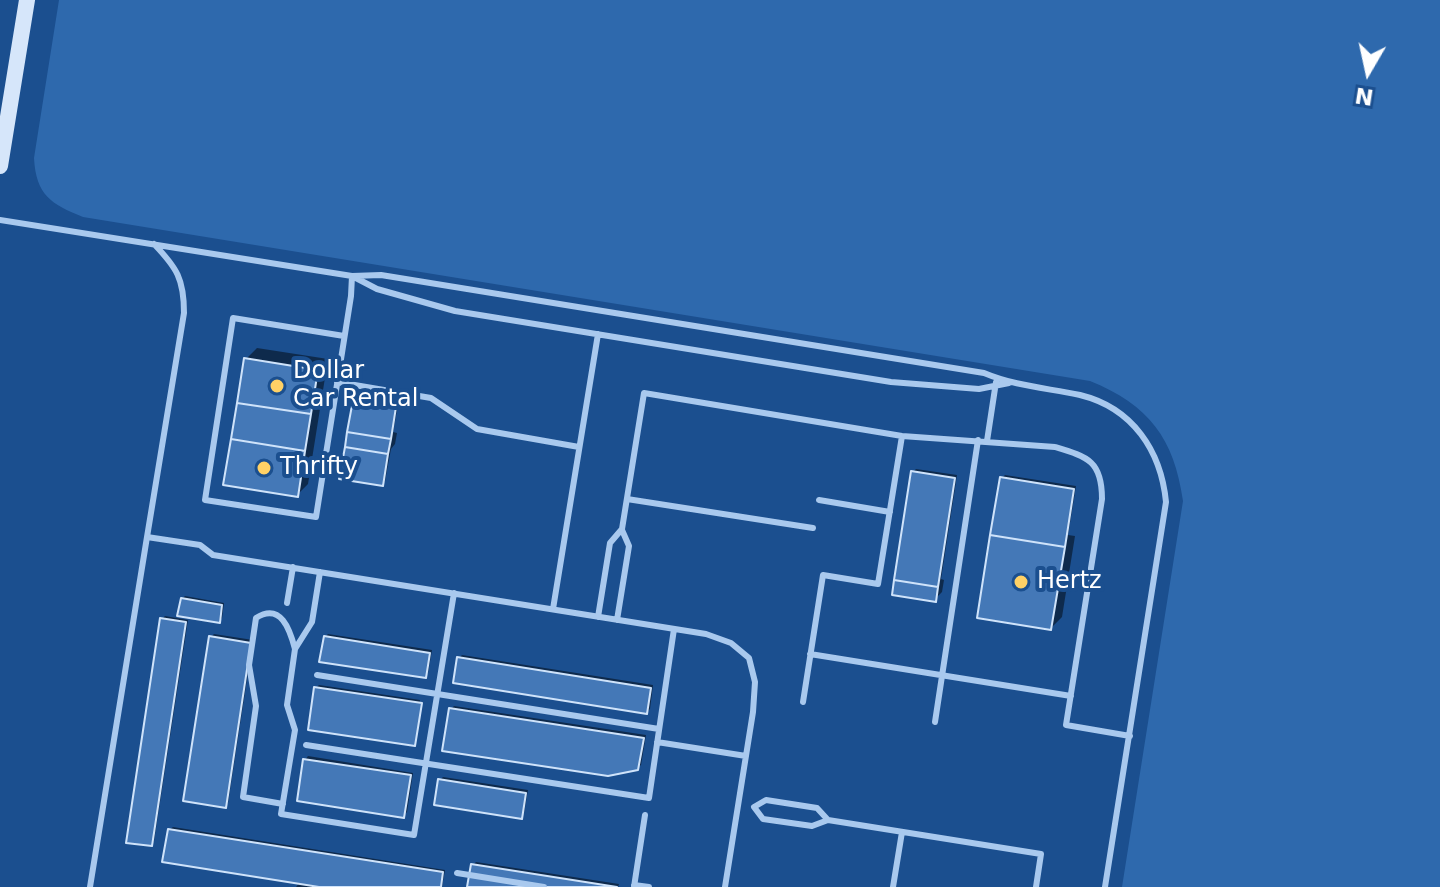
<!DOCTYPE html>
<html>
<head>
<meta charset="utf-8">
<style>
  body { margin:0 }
  #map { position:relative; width:1440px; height:887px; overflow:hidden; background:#1b4f8f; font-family:"DejaVu Sans",sans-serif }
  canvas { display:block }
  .north { position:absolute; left:1328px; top:32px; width:80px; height:80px; -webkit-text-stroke:6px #1b4f8f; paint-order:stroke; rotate:189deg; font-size:22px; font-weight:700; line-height:32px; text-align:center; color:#fff }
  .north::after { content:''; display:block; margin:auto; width:28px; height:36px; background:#fff; clip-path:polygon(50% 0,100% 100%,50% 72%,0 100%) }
</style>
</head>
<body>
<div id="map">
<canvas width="1440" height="887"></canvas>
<div class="north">N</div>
</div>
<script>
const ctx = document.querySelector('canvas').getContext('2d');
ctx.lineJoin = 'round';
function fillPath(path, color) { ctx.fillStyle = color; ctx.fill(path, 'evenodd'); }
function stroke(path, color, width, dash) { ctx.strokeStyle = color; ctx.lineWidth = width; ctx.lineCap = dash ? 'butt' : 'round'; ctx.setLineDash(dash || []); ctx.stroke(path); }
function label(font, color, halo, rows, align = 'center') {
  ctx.font = font + ' "DejaVu Sans",sans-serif'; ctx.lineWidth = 8; ctx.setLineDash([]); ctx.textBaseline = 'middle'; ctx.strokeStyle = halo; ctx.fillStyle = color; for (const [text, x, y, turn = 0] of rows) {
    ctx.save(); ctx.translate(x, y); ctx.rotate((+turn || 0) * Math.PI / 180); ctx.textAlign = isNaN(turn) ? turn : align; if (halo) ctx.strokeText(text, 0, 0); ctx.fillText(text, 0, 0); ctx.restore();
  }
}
fillPath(new Path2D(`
  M59 0H1440V887H1122L1183 501C1174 438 1149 405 1090 381L83 217C51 204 36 195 34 158Z`), '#2e69ad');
fillPath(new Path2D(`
  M257 348 328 359 308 484 297 495 246 359Z
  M358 398 398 405 393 432 397 433 395 444 391 449 385 481 382 484 355 401Z
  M916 469 957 475 941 579 944 580 942 592 935 599 913 472Z
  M1005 475 1076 486 1068 535 1075 536 1062 617 1051 628 1002 478Z
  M185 596 224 603 222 618 219 621 182 599Z
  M165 616 188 620 154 841 151 844 162 619Z
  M214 634 253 640 228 803 225 806 211 637Z
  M328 634 432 650 428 673 425 676 325 637Z
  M462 655 653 685 650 709 647 712 459 658Z
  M319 685 420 700 414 743 316 688Z
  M454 706 646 735 641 765 637 768 451 709Z
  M308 756 413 773 407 812 404 815 305 760Z
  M443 777 528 790 524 813 521 816 440 780Z
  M173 827 445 870 442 887H296L300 882 169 830Z
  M476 862 619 884 618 887H469L473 865Z`), '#0007');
const building = new Path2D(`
  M244 358 318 370 311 414 237 403Z
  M353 400 396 407 391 439 347 432Z
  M237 403 311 414 305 451 231 439Z
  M347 432 391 439 388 454 345 447Z
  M231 439 305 451 298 497 223 485Z
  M345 447 388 454 383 486 339 479Z
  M911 471 955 478 938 587 894 580Z
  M1000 477 1074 489 1065 547 990 535Z
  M990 535 1065 547 1051 630 977 618Z
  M894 580 938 587 936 602 892 595Z
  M181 598 222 605 220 623 177 616Z
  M160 618 186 622 152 846 126 843Z
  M209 636 251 643 226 808 183 801Z
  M324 636 430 653 426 678 319 662Z
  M457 657 651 688 647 714 453 683Z
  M314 687 422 703 415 746 308 730Z
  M449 708 644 738 638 770 608 776 442 751Z
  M303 759 411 775 404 818 297 801Z
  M438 779 526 793 522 819 434 805Z
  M168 829 443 872 441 887H319L162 862Z
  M471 864 617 887H467Z`);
fillPath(building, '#4478b7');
stroke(building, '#cfe3fa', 2);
stroke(new Path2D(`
  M0 220 352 276 381 275 984 373C1015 386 1047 388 1080 395 1133 408 1161 451 1166 502L1105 887
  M154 244C177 268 184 279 184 313L147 537 200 545 213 555 706 634 731 643 749 658 755 682 753 712 725 887
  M344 336 233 318 205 500 316 517 351 296 352 276 377 289 455 311 891 382 979 389 1009 383
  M337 382 431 398 477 429 579 447
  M987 441 996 382
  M627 499 813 528
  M819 500 890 512
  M320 572 312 622 295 649 287 705 295 730 281 814 414 835 454 593
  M287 603 293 567
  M553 609 598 334
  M598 617 610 543 622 529 644 393 902 436 1055 447C1088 457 1102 461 1102 499L1066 725 1130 736
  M617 620 629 546 622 530
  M810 654 1071 696
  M317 675 659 729
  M803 702 823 575 878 584 902 436
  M935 722 978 440
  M657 742 746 756
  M306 745 649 798 674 629
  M283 804 243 797 256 706 249 665 256 618C281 602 290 630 295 649
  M828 820 817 808 766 800 754 807 763 819 812 826 828 820 1041 854 1036 887
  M457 873 544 887
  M634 885 649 887
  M90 887 147 537
  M634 887 645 815
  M893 887 902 832`), '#a9c9ee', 6);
stroke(new Path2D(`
  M0 166 27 0`), '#d6e6fa', 16);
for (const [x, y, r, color] of [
  [277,386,8,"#ffd166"],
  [264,468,8,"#ffd166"],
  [1021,582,8,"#ffd166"]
]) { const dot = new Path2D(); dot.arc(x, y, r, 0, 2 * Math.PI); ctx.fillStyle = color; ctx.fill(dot); stroke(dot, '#1b4f8f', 3); }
label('24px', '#fff', '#1b4f8f', [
  ["Dollar",293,372],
  ["Car Rental",293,400],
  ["Thrifty",280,468],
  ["Hertz",1037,582]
], 'left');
</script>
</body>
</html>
